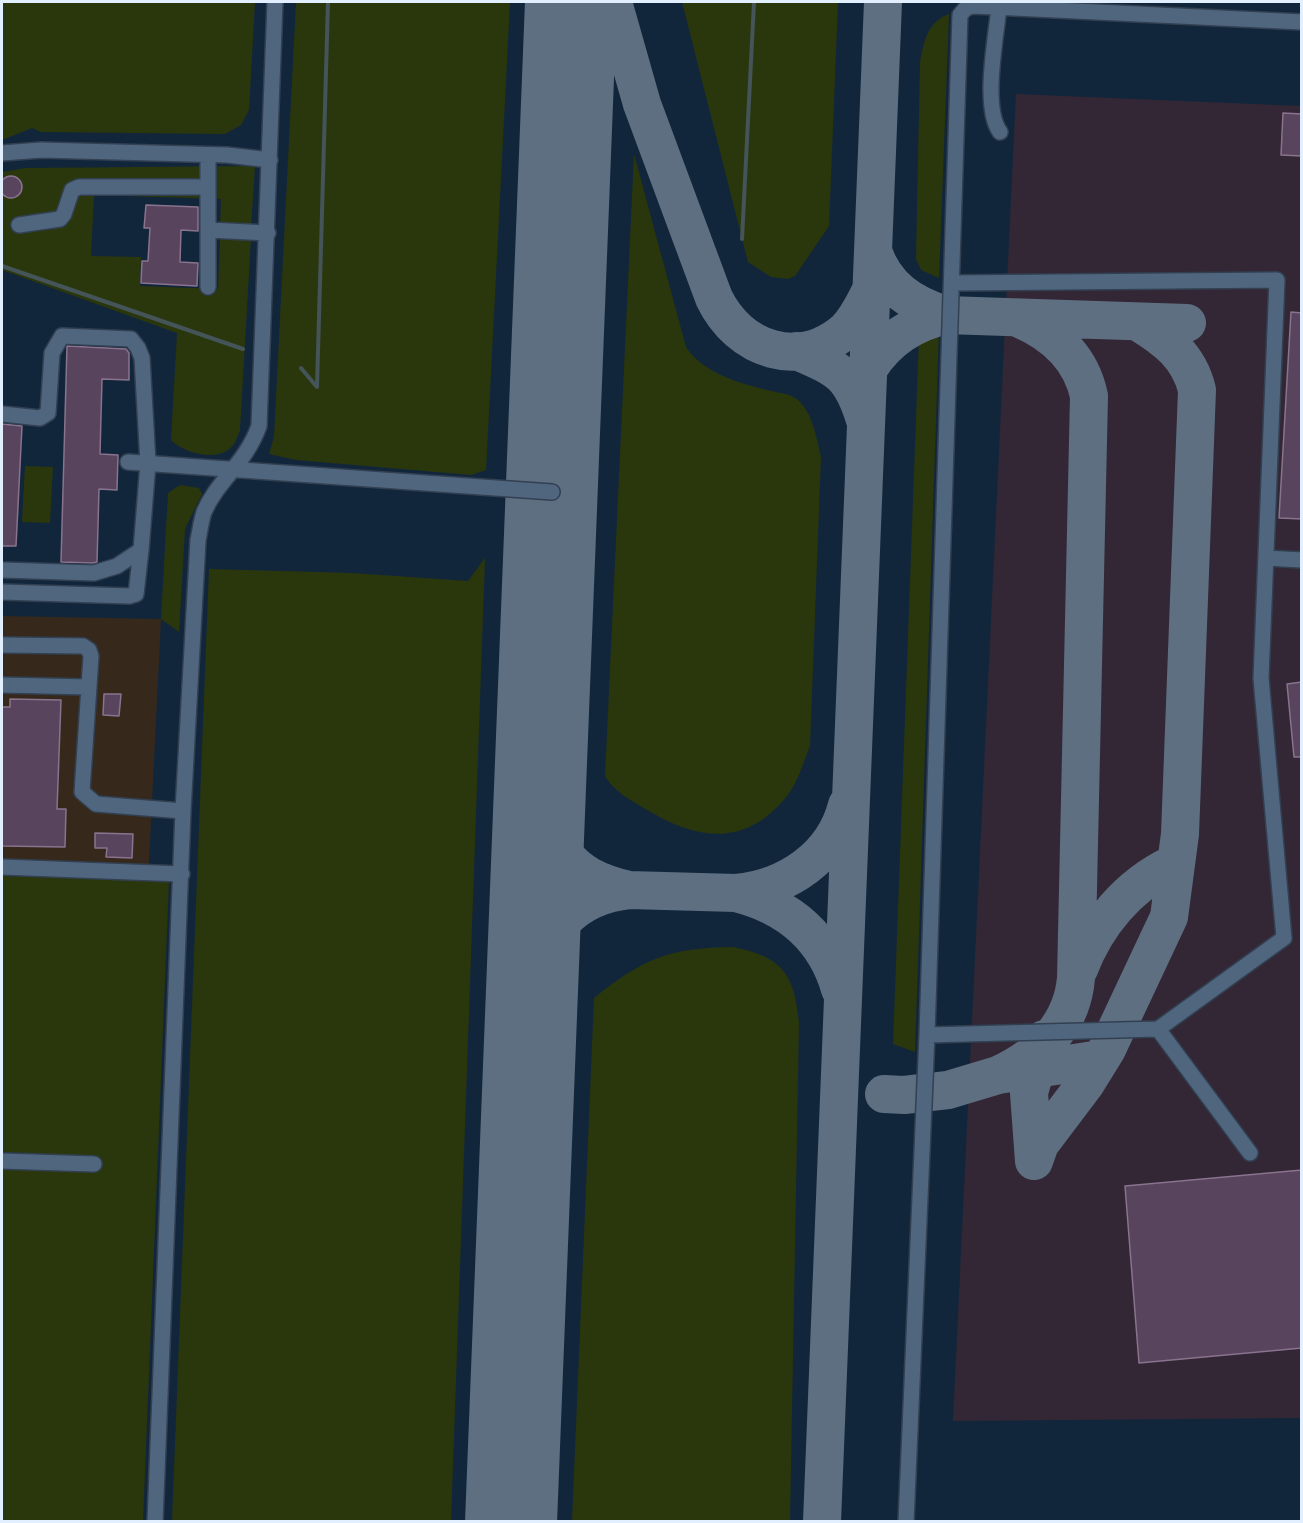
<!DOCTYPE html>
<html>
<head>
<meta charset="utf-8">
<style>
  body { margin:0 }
  #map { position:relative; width:1303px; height:1523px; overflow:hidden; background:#12263b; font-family:"Alegreya Sans",sans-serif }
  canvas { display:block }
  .frame { position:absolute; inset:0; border:3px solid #e2effe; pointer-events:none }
</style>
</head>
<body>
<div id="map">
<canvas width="1303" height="1523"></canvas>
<div class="frame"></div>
</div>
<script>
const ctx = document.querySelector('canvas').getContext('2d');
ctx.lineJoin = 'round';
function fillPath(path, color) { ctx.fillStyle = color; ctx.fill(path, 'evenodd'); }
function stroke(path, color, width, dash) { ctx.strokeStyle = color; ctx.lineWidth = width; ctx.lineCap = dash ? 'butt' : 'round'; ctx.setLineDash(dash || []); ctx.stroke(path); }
fillPath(new Path2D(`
  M2 616 161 619 148 881 2 876Z`), '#36291c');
fillPath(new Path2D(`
  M1016 94 1301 106V1418L953 1421Z`), '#332735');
fillPath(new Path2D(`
  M2 2H255L249 110 241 125 225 134 41 132 32 128 2 140Z
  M296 2H510L486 470 471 475 296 460 269 454 274 437Z
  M682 2H838L829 226 795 276 788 279 771 277 748 262Z
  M949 14 939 278 921 270 916 259 920 62C924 42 927 22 949 14Z
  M634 154 686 347C703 373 739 383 767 390 777 393 790 393 798 400 813 414 816 437 821 456L810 746C803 763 798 782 787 796 748 845 701 842 651 812 635 803 614 792 605 776Z
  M255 166 251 228 220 226 221 199 94 195 91 256 141 257 140 286 218 289 220 236 251 237 240 430C237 438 235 445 228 450 213 461 182 452 171 440L177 333 2 270V172L25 168Z
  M939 329 915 1052 893 1044 919 337Z
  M25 466 53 467 50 523 22 522Z
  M180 485 199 488 202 494 185 529 179 632 161 619 168 493Z
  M485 558 451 1521H172L209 569 352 573 468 581Z
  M2 876 169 881 143 1521H2V1168L98 1171 97 1156 2 1152Z
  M733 947C782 957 794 973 799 1022L790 1521H572L594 998C644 958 669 948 733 947Z`), '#2a370d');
stroke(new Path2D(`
  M742 239 754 2
  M2 266 243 349
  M301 368 316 386
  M317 387 328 2`), '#455458', 4);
stroke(new Path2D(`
  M613 2 642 104 714 298C739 350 799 371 846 330 857 319 864 304 871 290
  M873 251C885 287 911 304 946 315L1187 323
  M797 351C839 369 851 374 865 420
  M869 368C888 339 913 323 946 315
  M629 890 736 893
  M1079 969C1096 924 1128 886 1171 865
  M531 982C546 931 573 896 629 890 564 875 555 847 539 788
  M840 989C825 936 788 906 736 893 787 888 834 857 847 805
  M998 1075C1039 1056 1072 1026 1076 978L1089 396C1081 358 1055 334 1020 319
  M884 1094 904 1095 948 1090 998 1075 1100 1059
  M1034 1161 1040 1144 1086 1083 1107 1049 1169 917 1180 834 1197 390C1189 356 1166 339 1138 322
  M1034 1161 1029 1093 1044 1039
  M822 1522 883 2`), '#5e6f82', 38);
stroke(new Path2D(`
  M511 1522 571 2`), '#5e6f82', 92);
const building = new Path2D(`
  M1283 113 1302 114V156L1281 155Z
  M0 187a11 11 0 1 1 22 0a11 11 0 1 1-22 0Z
  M146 205 198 207V231L181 230 180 262 198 263 197 286 141 283 142 261H148L150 228H144Z
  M1291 312 1302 313V519L1279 518Z
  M67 346 126 349 129 353V380L102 379 100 454 118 455 117 490 99 489 97 562 93 563 61 562Z
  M2 424 22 426 16 546H2Z
  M1302 682V757H1294L1287 684Z
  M104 694H121L119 716 103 715Z
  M10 699 61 700 57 809H66L65 847 2 846V707H10Z
  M95 833 133 834 132 858 106 857 107 848H95Z
  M1302 1170V1348L1139 1363 1125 1186Z`);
fillPath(building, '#58445c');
stroke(building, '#89738e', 1.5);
const minor = new Path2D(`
  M999 7C996 38 982 107 1000 132
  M2 153 41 150 227 155 270 160
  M208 156V287
  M19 225 60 219 64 214 72 190 79 187H208
  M209 230 268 233
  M2 414 40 418 48 413 52 353 62 336 131 339 138 348 142 358 148 463 141 550 117 566 94 573 2 570
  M128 462 552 492
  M1266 558 1302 560
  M2 592 129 596 136 594 141 550
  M2 645 83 646 89 650 91 656 82 792 96 804 183 811
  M2 685 88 687
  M2 867 182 874
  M1158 1029 1250 1153
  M927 1035 1158 1029 1284 938 1261 678 1277 280 952 283
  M2 1161 94 1164
  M155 1522 183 811 198 540C200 531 201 521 204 512 217 481 246 463 259 426L275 2
  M906 1522 927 1035 960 15 966 8 973 6 1302 22`);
stroke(minor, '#324052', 18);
stroke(minor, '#50667f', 15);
</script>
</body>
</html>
